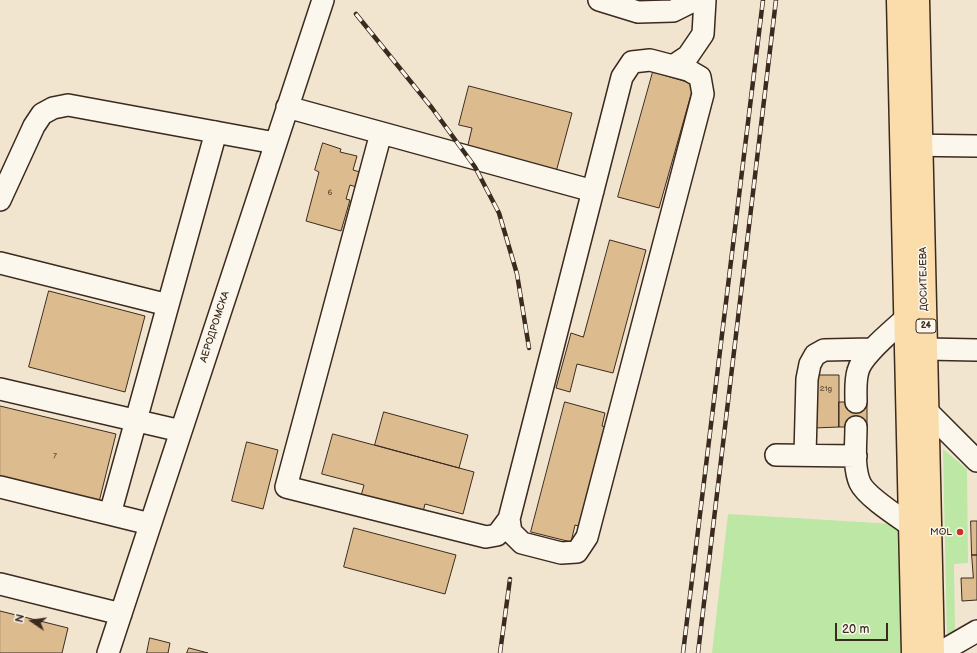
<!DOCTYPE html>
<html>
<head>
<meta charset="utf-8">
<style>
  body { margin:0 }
  #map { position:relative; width:977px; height:653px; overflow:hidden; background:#f2e5d0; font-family:"Balsamiq Sans",sans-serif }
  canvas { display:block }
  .north { position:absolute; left:12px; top:601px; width:40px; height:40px; -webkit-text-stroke:3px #fbf7ec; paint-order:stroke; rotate:283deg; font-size:11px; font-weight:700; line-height:16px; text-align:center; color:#3b2a1e }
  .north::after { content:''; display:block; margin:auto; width:14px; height:18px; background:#3b2a1e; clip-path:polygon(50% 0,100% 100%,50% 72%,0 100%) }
  .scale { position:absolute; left:835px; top:623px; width:53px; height:18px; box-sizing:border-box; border:2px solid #3b2a1e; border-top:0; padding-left:5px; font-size:12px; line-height:14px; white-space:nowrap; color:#3b2a1e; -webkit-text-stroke:3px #fbf7ec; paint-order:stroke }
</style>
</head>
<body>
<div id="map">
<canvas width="977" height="653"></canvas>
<div class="north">N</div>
<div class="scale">20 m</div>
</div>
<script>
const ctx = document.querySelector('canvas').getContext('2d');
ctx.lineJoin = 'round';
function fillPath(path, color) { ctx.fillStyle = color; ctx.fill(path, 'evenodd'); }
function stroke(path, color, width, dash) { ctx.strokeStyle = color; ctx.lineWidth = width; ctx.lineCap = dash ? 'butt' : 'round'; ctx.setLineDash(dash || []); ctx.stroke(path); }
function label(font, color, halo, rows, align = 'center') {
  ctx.font = font + ' "Balsamiq Sans",sans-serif'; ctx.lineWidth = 3; ctx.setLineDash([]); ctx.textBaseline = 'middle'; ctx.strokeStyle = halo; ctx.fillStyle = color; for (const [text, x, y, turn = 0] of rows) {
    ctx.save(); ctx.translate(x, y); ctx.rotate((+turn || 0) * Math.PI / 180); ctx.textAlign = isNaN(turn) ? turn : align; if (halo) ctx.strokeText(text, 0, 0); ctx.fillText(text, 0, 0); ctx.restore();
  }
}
fillPath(new Path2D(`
  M943 449 967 469 968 563 954 564 955 631V635L947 637Z
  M728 514 910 525 913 653H712Z`), '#bce7a5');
const building = new Path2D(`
  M653 72 694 84 659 208 618 197Z
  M469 86 572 113 556 172 467 149 472 128 459 125Z
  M323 143 341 149 340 152 357 156 353 170 360 172 356 187 350 185 346 199 350 200 341 231 306 221 319 172 315 170Z
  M610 240 646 250 613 373 577 364 570 392 556 388 571 333 583 337Z
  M49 291 145 316 125 392 29 367Z
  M814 375H839V427L814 428Z
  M565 402 605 413 602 426 612 429 585 528 575 525 571 542 531 532Z
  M839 402H867V427H839Z
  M0 406 116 434 99 502 0 478Z
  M384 412 468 435 459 468 375 445Z
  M333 434 474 472 463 514 425 504 423 512 361 496 364 485 322 474Z
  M247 442 278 450 263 509 232 501Z
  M971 521H977V555H972Z
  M354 528 456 555 445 594 344 567Z
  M972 555H977V600L962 601 961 578H973Z
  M0 611 68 628 62 653H0Z
  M150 638 170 643 168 653H147Z
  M189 648 208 653H187Z`);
fillPath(building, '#dcbc8f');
stroke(building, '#3b2a1e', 1);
const minor = new Path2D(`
  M599 0 638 12 673 11 695 0
  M673 66 688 70 700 77 703 94 587 537 577 552 561 553 522 543 511 532 509 519 622 77 632 62 650 60 673 66 688 56 703 34 705 0
  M287 107 593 191
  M381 133 286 487 486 537 497 535 509 519
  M904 145 977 146
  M0 200 34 126 42 114 53 108 68 105 275 143
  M0 263 168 305
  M926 349 977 350
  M0 389 181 431
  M856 402C856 392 855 381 858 371 862 355 892 331 905 319
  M928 412 977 461
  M856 427C856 444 853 467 860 483 866 496 897 516 910 525
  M776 455 856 456
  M805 455 807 379 810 364 815 355 824 350 872 349
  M0 487 150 524
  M110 514 216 132
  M0 584 121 614
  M108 653 323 0
  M939 653 977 631`);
const major = new Path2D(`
  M898 0 913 653
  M918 0 933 653`);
stroke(minor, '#3b2a1e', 24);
stroke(major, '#3b2a1e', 25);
stroke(minor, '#fbf7ec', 21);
stroke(major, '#fbddab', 22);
const rail = new Path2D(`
  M356 14 432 108 475 167 499 213 517 274 529 348
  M500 653 510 579
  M683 653 763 0
  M698 653 776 0`);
stroke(rail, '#3b2a1e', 4.5);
stroke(rail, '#fbf7ec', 3, [9]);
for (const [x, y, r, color] of [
  [960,532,4,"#c8321e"]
]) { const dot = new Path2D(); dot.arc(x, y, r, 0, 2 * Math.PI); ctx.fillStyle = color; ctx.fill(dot); stroke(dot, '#fbf7ec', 1.5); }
label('8px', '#634e3a', null, [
  ["6",330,193],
  ["21g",826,389],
  ["7",55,456]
]);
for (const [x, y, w] of [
  [926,326,20]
]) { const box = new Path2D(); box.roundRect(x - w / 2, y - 7, w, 14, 3); ctx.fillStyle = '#fbf7ec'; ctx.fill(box); stroke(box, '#3b2a1e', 1); }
label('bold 9px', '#3b2a1e', null, [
  ["24",926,326]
]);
label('10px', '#3b2a1e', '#fbf7ec', [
  ["ДОСИТЕЈЕВА",924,279,-91],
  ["АЕРОДРОМСКА",215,327,-72]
]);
label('10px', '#3b2a1e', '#fbf7ec', [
  ["MOL",952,532]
], 'right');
</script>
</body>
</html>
